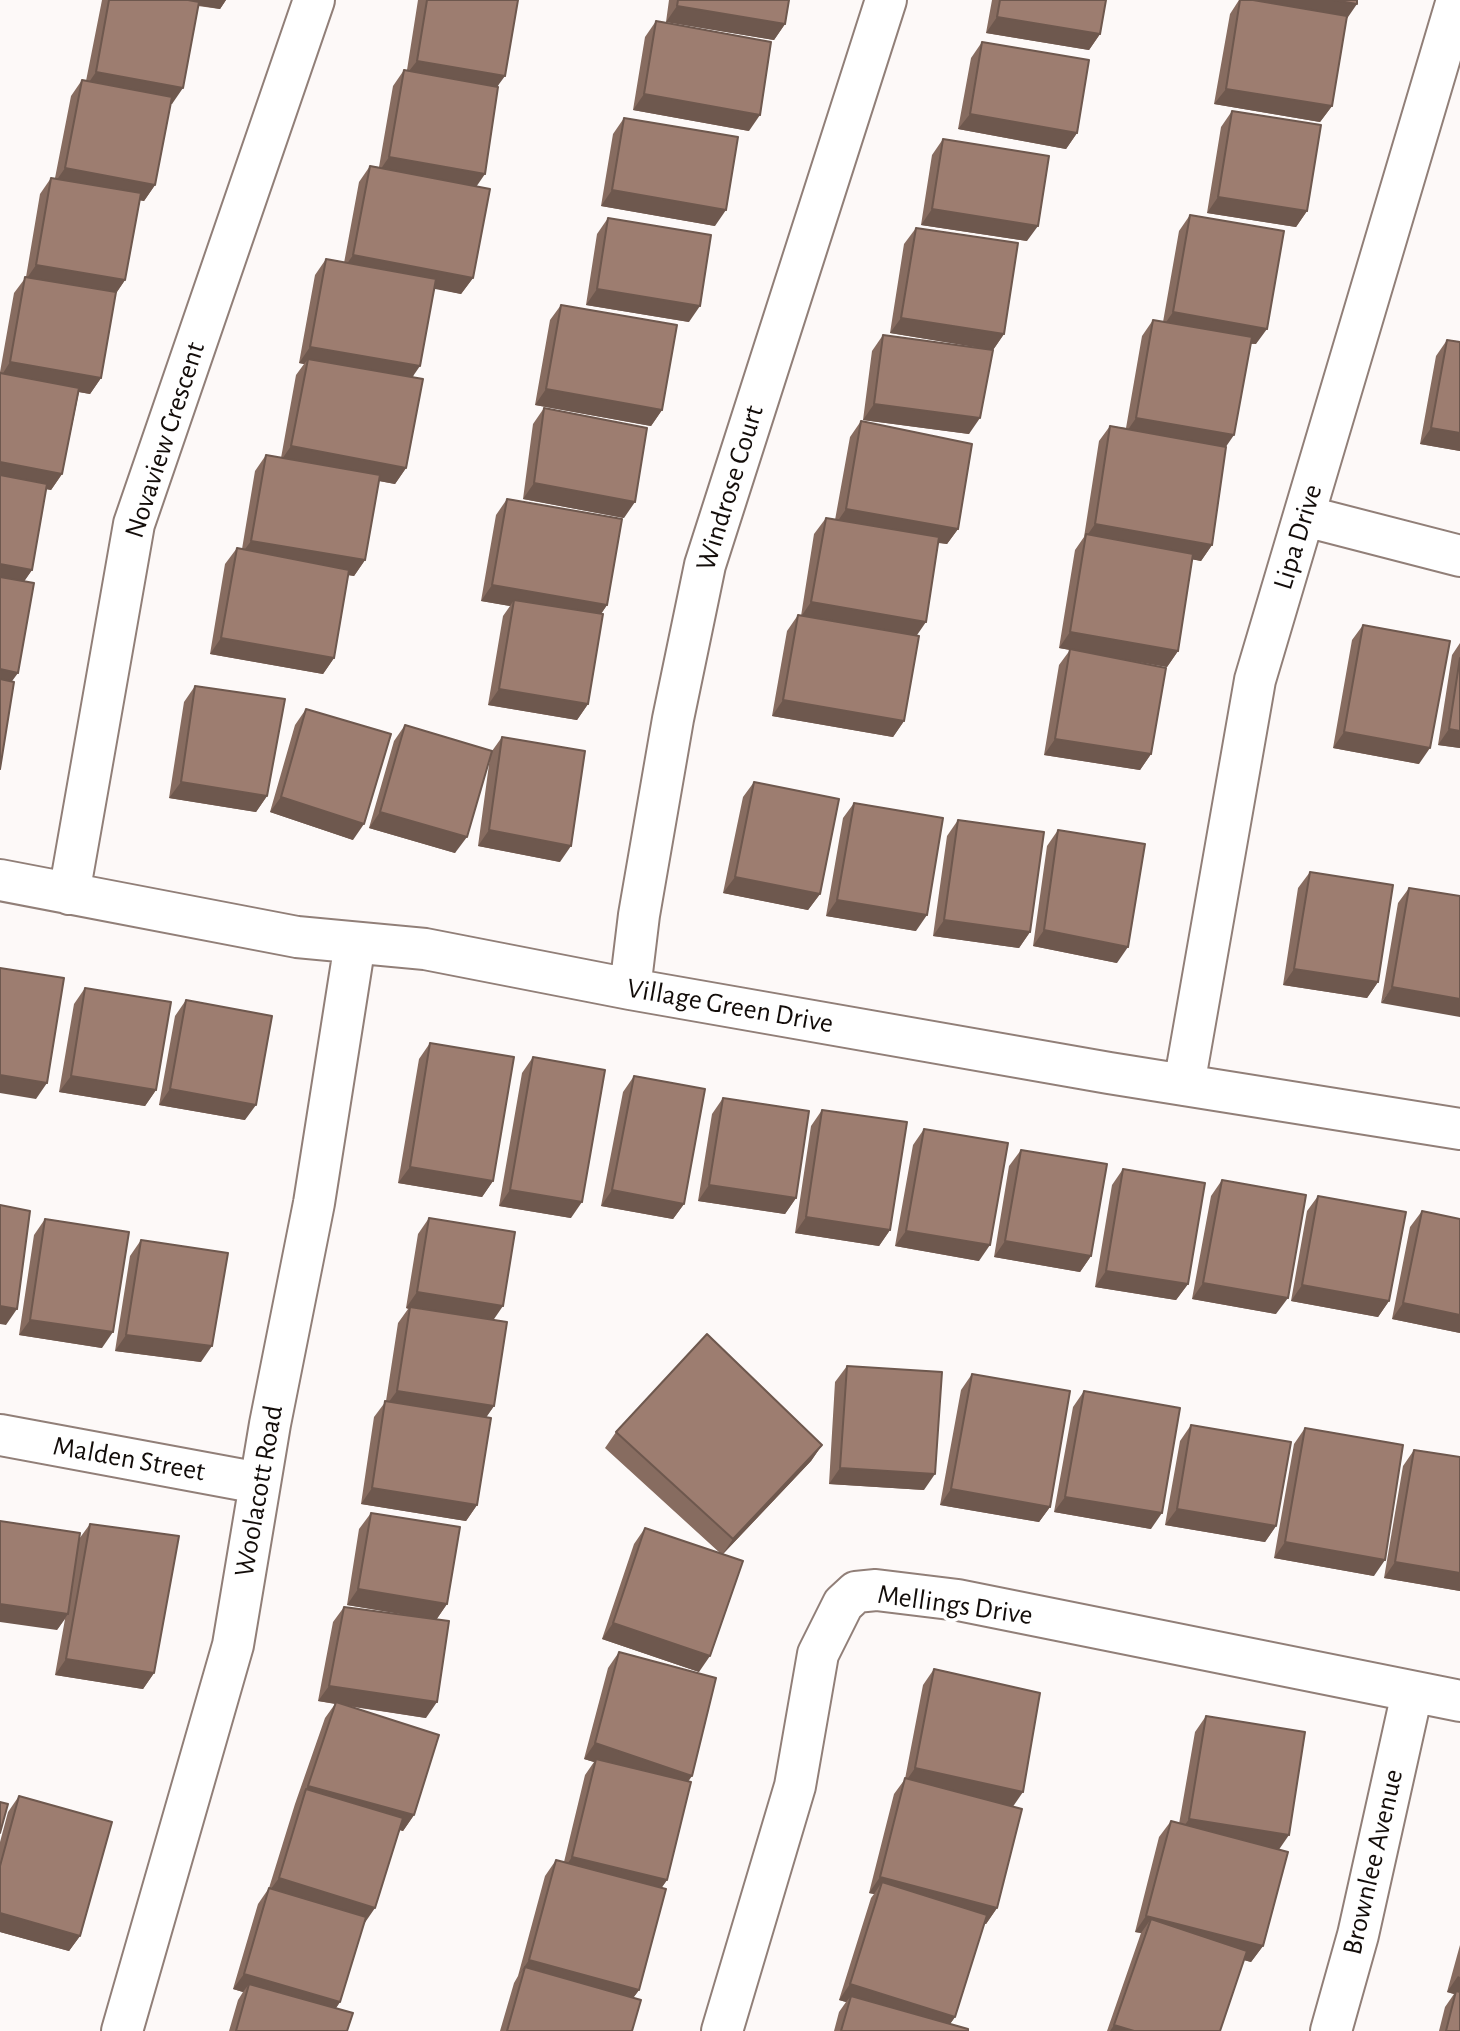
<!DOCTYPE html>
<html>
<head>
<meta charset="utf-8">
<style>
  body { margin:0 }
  canvas { display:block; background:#fdf9f8 }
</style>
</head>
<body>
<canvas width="1460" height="2031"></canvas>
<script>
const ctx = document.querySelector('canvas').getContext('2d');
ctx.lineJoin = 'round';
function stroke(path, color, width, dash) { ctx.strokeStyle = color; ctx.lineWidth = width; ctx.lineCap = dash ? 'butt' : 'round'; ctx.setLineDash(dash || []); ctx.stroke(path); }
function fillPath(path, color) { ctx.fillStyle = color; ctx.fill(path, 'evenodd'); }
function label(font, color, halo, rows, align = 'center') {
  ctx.font = font + ' "Alegreya Sans",sans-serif'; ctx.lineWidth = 8; ctx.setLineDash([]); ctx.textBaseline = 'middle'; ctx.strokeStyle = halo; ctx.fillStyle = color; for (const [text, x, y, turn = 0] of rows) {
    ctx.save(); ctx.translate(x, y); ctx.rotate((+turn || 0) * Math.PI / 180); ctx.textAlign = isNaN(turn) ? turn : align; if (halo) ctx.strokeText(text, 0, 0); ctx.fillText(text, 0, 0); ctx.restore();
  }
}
const minor = new Path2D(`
  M1305 516 1460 556
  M0 880 297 937 425 949 630 989 1109 1073 1460 1129
  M69 894 134 524 314 0
  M630 989 639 915 673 719 705 565 886 0
  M1184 1085 1255 680 1457 0
  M0 1435 259 1483
  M122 2031 233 1645 270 1424 314 1203 355 943
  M722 2031 795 1786 818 1654 843 1604 856 1592 876 1590 958 1600 1460 1701
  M1331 2031 1358 1935 1412 1693`);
stroke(minor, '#917f78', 44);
stroke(minor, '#fff', 40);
fillPath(new Path2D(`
  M102 0H226L220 9 198 6 172 104H170L155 185 144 201 139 200 125 280 115 295 101 378 90 394 79 392 62 474 51 490 46 489 32 570 24 581 0 770V372L14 293 26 277 40 194 51 178H55L71 96 82 80 86 81Z
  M418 0H518L498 86 476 186 473 278 461 294 434 288 413 377 406 468 395 484 379 481 365 560 354 576 348 575 334 658 323 674 210 654 225 564 237 548 242 549 255 471 266 455 281 458 296 375 304 364 299 363 315 275 326 259 344 263 359 182 370 166 379 167 393 86 404 70H407Z
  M669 0H789L785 24 774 40 666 22Z
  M992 0H1106L1100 34 1089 50 986 33Z
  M1239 0H1357L1346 20 1332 106 1320 122 1214 104 1230 14Z
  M656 21 749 131 633 110 645 37Z
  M982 42 1077 133 1066 149 958 129 971 58Z
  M1232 111 1307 211 1296 227 1207 213 1221 127Z
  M624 118 715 226 601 206 613 134Z
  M943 139 1027 241 921 225 932 155Z
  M1190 215 1256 344H1251L1226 447 1212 545 1201 561 1192 559 1178 651 1167 667 1093 654 1151 754 1140 770 1044 755 1059 665 1070 650 1059 648 1075 550 1084 537 1099 441 1110 426 1126 428 1142 336 1153 320 1163 322 1179 231Z
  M608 218 689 322 586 305 597 234Z
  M916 228 1004 334 993 350 969 434 863 420 872 351 883 335 988 349 890 333 904 244Z
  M561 305 662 410 651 426 535 405 550 320Z
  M1447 340 1460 451 1420 444 1436 356Z
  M544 408 624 518 523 499 533 424Z
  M861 421 958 529 947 544 938 543 916 636 904 721 893 737 772 716 787 631 798 615 801 616 814 534 826 518 835 520 850 437Z
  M507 499 607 605 601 614 588 704 577 720 488 705 503 616 510 606 481 601 496 515Z
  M1363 625 1419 764 1333 748 1352 640Z
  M1460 643V748L1438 745 1452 655Z
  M195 686 267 796 256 812 169 798 184 702Z
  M306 709 353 840 270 812 295 725Z
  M405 725 492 751 502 737 560 862 478 846 490 757 455 853 369 828 394 741Z
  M754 782 820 894 808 910 723 893 743 797Z
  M854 803 916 931 826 916 843 818Z
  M958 820 1030 932 1019 948 933 936 947 836Z
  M1058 830 1117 963 1033 946 1047 846Z
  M1310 872 1378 982 1367 998 1283 985 1298 888Z
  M1409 888 1460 896 1381 1003 1398 903Z
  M85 988 156 1090 145 1106 59 1092 74 1004Z
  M186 1000 245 1120 159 1105 175 1016Z
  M430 1043 493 1181 482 1197 398 1183 419 1059Z
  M533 1057 571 1218 499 1206 522 1073Z
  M634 1076 684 1204 673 1219 601 1206 623 1092Z
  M723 1098 796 1198 785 1214 698 1201 712 1114Z
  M822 1110 890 1230 879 1246 795 1233 811 1126Z
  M924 1129 979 1261 895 1246 913 1145Z
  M1021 1150 1091 1256 1080 1272 994 1257 1009 1166Z
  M1123 1169 1188 1284 1176 1300 1095 1287 1112 1185Z
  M1222 1180 1276 1314 1192 1299 1211 1196Z
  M1318 1196 1389 1301 1378 1317 1291 1301 1307 1211Z
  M1422 1211 1460 1219V1333L1392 1319 1410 1227Z
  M429 1218 494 1320V1406L486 1417 477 1505 466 1521 361 1504 374 1417 386 1401 398 1323 408 1309 406 1308 418 1234Z
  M45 1219 102 1348 19 1335 34 1235Z
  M141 1240 201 1362 115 1351 130 1256Z
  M847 1366 924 1490 829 1484 835 1382Z
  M972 1374 1050 1507 1039 1522 940 1505 961 1390Z
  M1084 1391 1151 1529 1054 1512 1073 1407Z
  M1191 1425 1276 1526 1265 1542 1165 1525 1180 1441Z
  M1305 1428 1374 1576 1274 1558 1294 1444Z
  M616 1432 822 1445 811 1461 723 1554 699 1672 602 1639 634 1544 645 1528 720 1553 605 1448Z
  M1414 1450 1460 1591 1384 1578 1403 1466Z
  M371 1513 447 1604 436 1620 426 1718 347 1706 414 1815 403 1831 400 1830 364 1924 340 2002 336 2008 347 2031H229L238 2000 243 1992 233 1989 258 1904 269 1888 295 1804 325 1718 335 1704 318 1701 333 1622 344 1607 426 1618 347 1605 359 1529Z
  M90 1524 154 1673 143 1689 55 1675 65 1619 57 1630 79 1539Z
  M619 1652 688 1781 667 1880 661 1888 639 1990 633 1998 632 2031H500L514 1983 518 1976 545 1876 556 1860 564 1862 585 1775 594 1762 584 1759 608 1668Z
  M934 1669 1013 1807 997 1908 986 1924 984 1923 955 2017 950 2024 968 2031H834L839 2012 846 2002 839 2000 871 1898 874 1894 869 1893 894 1794 905 1779 923 1685Z
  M1206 1716 1279 1850 1263 1946 1251 1962 1244 1960 1220 2031H1107L1141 1933 1135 1932 1159 1837 1171 1821 1179 1824 1195 1732Z
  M19 1796 80 1936 69 1951 0 1932V1842L8 1812Z
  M1460 1945V2031H1439L1445 2007 1454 1994 1447 1992Z`), '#876c60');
fillPath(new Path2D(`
  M167 0H226L220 9Z
  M1245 0H1333L1357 4 1346 20Z
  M677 6 785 24 774 40 666 22Z
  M997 17 1100 34 1089 50 986 33Z
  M417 61 505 76 494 91 405 76Z
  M96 72 183 88 172 104 85 88Z
  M1226 89 1332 106 1320 122 1214 104Z
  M644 94 760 115 749 131 633 110Z
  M970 114 1077 133 1066 149 958 129Z
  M389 157 485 174 474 190 378 173Z
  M65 168 155 185 144 201 54 184Z
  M612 190 726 210 715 226 601 206Z
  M1218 197 1307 211 1296 227 1207 213Z
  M932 209 1038 226 1027 241 921 225Z
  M353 255 473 278 461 294 342 271Z
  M36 265 125 280 114 296 25 281Z
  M597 289 700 306 689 322 586 305Z
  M1173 312 1267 329 1256 344 1162 328Z
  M901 318 1004 334 993 350 890 333Z
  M310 347 420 366 409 382 308 359 304 364 299 363Z
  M10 362 101 378 90 394 0 378Z
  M546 389 662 410 651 426 535 405Z
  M874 404 980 418 969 434 863 420Z
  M1136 418 1234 435 1223 451 1125 434Z
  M1431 428 1460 433V451L1420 444Z
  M291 446 406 468 395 484 280 462Z
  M0 462 62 474 51 490 0 480Z
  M534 483 635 502 624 518 523 499Z
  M846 509 958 529 947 544 835 525Z
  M1095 524 1212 545 1201 561 1085 540 1086 537Z
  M251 541 365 560 354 576 240 556Z
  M0 564 32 570 21 586 0 582Z
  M492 585 607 605 596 621 514 600 510 606 481 601Z
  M811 602 926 622 915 638 800 618Z
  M1070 632 1178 651 1167 667 1059 648Z
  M221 638 334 658 323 674 210 654Z
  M0 669 18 673 7 688 0 687Z
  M499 689 588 704 577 720 488 705Z
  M783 700 904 721 893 737 772 716Z
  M1449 729 1460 731V748L1438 745Z
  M1344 732 1430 748 1419 764 1333 748Z
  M1055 739 1151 754 1140 770 1044 755Z
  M181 782 267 796 256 812 169 798Z
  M281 797 364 824 353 840 270 812Z
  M380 812 467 837 455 853 369 828Z
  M489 830 571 846 560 862 478 846Z
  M735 877 820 894 808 910 723 893Z
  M837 900 927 915 916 931 826 916Z
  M944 920 1030 932 1019 948 933 936Z
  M1044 930 1128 947 1117 963 1033 946Z
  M1294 969 1378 982 1367 998 1283 985Z
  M1392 987 1460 999V1017L1381 1003Z
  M0 1075 47 1083 36 1099 0 1093Z
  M71 1076 156 1090 145 1106 59 1092Z
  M170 1089 256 1105 245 1120 159 1105Z
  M410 1167 493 1181 482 1197 398 1183Z
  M709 1185 796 1198 785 1214 698 1201Z
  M510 1190 582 1202 571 1218 499 1206Z
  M612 1190 684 1204 673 1219 601 1206Z
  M806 1217 890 1230 879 1246 795 1233Z
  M906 1231 990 1245 979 1261 895 1246Z
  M1005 1241 1091 1256 1080 1272 994 1257Z
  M1106 1271 1188 1284 1176 1300 1095 1287Z
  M1203 1283 1288 1298 1276 1314 1192 1299Z
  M1302 1285 1389 1301 1378 1317 1291 1301Z
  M417 1292 503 1306 492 1322 406 1308Z
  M1403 1303 1460 1315V1333L1392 1319Z
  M0 1306 17 1309 6 1325 0 1324Z
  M30 1320 113 1332 102 1348 19 1335Z
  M126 1335 212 1346 201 1362 115 1351Z
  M397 1391 494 1406 483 1422 385 1407Z
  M822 1445 811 1461 722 1555 733 1539Z
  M840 1468 935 1474 924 1490 829 1484Z
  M372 1488 477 1505 466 1521 361 1504Z
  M951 1489 1050 1507 1039 1522 940 1505Z
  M1065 1497 1162 1513 1151 1529 1054 1512Z
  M1177 1509 1276 1526 1265 1542 1165 1525Z
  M1285 1542 1385 1560 1374 1576 1274 1558Z
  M1395 1562 1460 1573V1591L1384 1578Z
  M358 1589 447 1604 436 1620 347 1605Z
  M0 1604 68 1614 57 1630 0 1622Z
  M613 1623 710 1656 699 1672 602 1639Z
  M66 1659 154 1673 143 1689 55 1675Z
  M329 1686 437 1702 426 1718 318 1701Z
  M595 1743 692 1776 681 1792 596 1759 594 1762 584 1759Z
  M915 1768 1023 1792 1012 1808 904 1784Z
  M308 1786 414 1815 403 1831 302 1804 306 1789 296 1802Z
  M1189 1819 1289 1835 1278 1851 1178 1835Z
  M572 1857 667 1880 656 1896 561 1873Z
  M880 1877 997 1908 986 1924 878 1895 882 1882 874 1894 869 1893Z
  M279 1878 375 1908 364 1924 267 1894Z
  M0 1913 80 1936 69 1951 0 1932Z
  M1146 1916 1263 1946 1251 1962 1145 1934 1151 1919 1141 1933 1135 1932Z
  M529 1960 639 1990 628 2005 525 1967 518 1976Z
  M244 1974 340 2002 329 2018 249 1984 243 1992 233 1989Z
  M1458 1976 1460 1977V1996L1456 1991 1454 1994 1447 1992Z
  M850 1984 955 2017 945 2031 851 1996 846 2002 839 2000Z
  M1114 2025 1134 2031H1110Z`), '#6e584e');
const building = new Path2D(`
  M109 0H188L199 2 183 88 96 72Z
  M427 0H518L505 76 417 61Z
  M678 0H789L785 24 677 6Z
  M1000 0H1106L1100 34 997 17Z
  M1240 0H1253L1347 16 1332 106 1226 89Z
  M1333 0H1357V4Z
  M656 21 771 42 760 115 644 94Z
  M982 42 1089 60 1077 133 970 114Z
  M404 70 498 87 485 174 389 157Z
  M82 80 172 97 155 185 65 168Z
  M1232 111 1321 125 1307 211 1218 197Z
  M624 118 738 137 726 210 612 190Z
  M943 139 1049 156 1038 226 932 209Z
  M370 166 490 189 473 278 353 255Z
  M51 178 141 193 125 280 36 265Z
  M1190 215 1284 231 1267 329 1173 312Z
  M608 218 711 235 700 306 597 289Z
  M916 228 1018 243 1004 334 901 318Z
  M326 259 436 279 420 366 310 347Z
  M25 277 116 292 101 378 10 362Z
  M561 305 677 325 662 410 546 389Z
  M1153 320 1252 337 1234 435 1136 418Z
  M883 335 993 350 980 418 874 404Z
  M1447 340 1460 342V433L1431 428Z
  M308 359 423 379 406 468 291 446Z
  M0 373 79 388 62 474 0 462Z
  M544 408 647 428 635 502 534 483Z
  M861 421 972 444 958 529 846 509Z
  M1110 426 1226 447 1212 545 1095 524Z
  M266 455 380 475 365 560 251 541Z
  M0 475 47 484 32 570 0 564Z
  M507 499 622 519 607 605 492 585Z
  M826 518 939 537 926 622 811 602Z
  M1086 534 1193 554 1178 651 1070 632Z
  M237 548 349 570 334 658 221 638Z
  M0 577 34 583 18 673 0 669Z
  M514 600 603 614 588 704 499 689Z
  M798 615 919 636 904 721 783 700Z
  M1363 625 1450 641 1430 748 1344 732Z
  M1070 649 1166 668 1151 754 1055 739Z
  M1460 658V731L1449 729Z
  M0 679 14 682 0 769Z
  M195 686 285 699 267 796 181 782Z
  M306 709 391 734 364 824 281 797Z
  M405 725 492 751 467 837 380 812Z
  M502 737 585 751 571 846 489 830Z
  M754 782 839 799 820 894 735 877Z
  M854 803 943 818 927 915 837 900Z
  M958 820 1044 832 1030 932 944 920Z
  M1058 830 1145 844 1128 947 1044 930Z
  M1310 872 1393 885 1378 982 1294 969Z
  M1409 888 1460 896V999L1392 987Z
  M0 968 64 978 47 1083 0 1075Z
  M85 988 171 1002 156 1090 71 1076Z
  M186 1000 272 1016 256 1105 170 1089Z
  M430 1043 514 1057 493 1181 410 1167Z
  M533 1057 605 1070 582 1202 510 1190Z
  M634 1076 705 1089 684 1204 612 1190Z
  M723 1098 809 1111 796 1198 709 1185Z
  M822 1110 907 1122 890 1230 806 1217Z
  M924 1129 1008 1143 990 1245 906 1231Z
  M1021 1150 1107 1164 1091 1256 1005 1241Z
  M1123 1169 1205 1183 1188 1284 1106 1271Z
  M1222 1180 1306 1195 1288 1298 1203 1283Z
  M1318 1196 1406 1212 1389 1301 1302 1285Z
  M0 1205 30 1211 17 1309 0 1306Z
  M1422 1211 1460 1219V1315L1403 1303Z
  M429 1218 515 1232 503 1306 417 1292Z
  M45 1219 129 1232 113 1332 30 1320Z
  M141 1240 228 1253 212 1346 126 1335Z
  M410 1307 507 1322 494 1406 397 1391Z
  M707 1334 822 1445 733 1539 616 1432Z
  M847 1366 942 1372 935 1474 840 1468Z
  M972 1374 1070 1391 1050 1507 951 1489Z
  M1084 1391 1180 1408 1162 1513 1065 1497Z
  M385 1401 491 1418 477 1505 372 1488Z
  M1191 1425 1291 1442 1276 1526 1177 1509Z
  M1305 1428 1403 1445 1385 1560 1285 1542Z
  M1414 1450 1460 1457V1573L1395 1562Z
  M371 1513 460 1527 447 1604 358 1589Z
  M0 1521 80 1533 68 1614 0 1604Z
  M90 1524 179 1536 154 1673 66 1659Z
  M645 1528 743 1561 710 1656 613 1623Z
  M344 1607 449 1621 437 1702 329 1686Z
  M619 1652 716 1678 692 1776 595 1743Z
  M934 1669 1040 1693 1023 1792 915 1768Z
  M336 1702 439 1735 414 1815 308 1786Z
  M1206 1716 1305 1732 1289 1835 1189 1819Z
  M596 1759 691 1782 667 1880 572 1857Z
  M905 1778 1022 1809 997 1908 880 1877Z
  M306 1789 403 1818 375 1908 279 1878Z
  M19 1796 112 1822 80 1936 0 1913V1866Z
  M0 1802 8 1804 0 1833Z
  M1171 1821 1288 1852 1263 1946 1146 1916Z
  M556 1860 666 1889 639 1990 529 1960Z
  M882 1882 987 1915 955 2017 850 1984Z
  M269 1888 366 1917 340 2002 244 1974Z
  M1151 1919 1247 1951 1220 2031H1134L1114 2025Z
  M525 1967 641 2000 632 2031H507Z
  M249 1984 353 2013 347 2031H236Z
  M1456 1991 1460 1992V2031H1446Z
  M851 1996 968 2029V2031H841Z`);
fillPath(building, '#9d7d70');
stroke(building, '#6e584e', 2);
label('28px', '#130d0a', '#fff', [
  ["Novaview Crescent",165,440,-72],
  ["Windrose Court",730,488,-73],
  ["Lipa Drive",1298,537,-73],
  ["Village Green Drive",730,1006,10],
  ["Malden Street",129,1459,10],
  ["Woolacott Road",259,1491,-80],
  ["Mellings Drive",955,1605,8],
  ["Brownlee Avenue",1373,1862,-77]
]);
</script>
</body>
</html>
